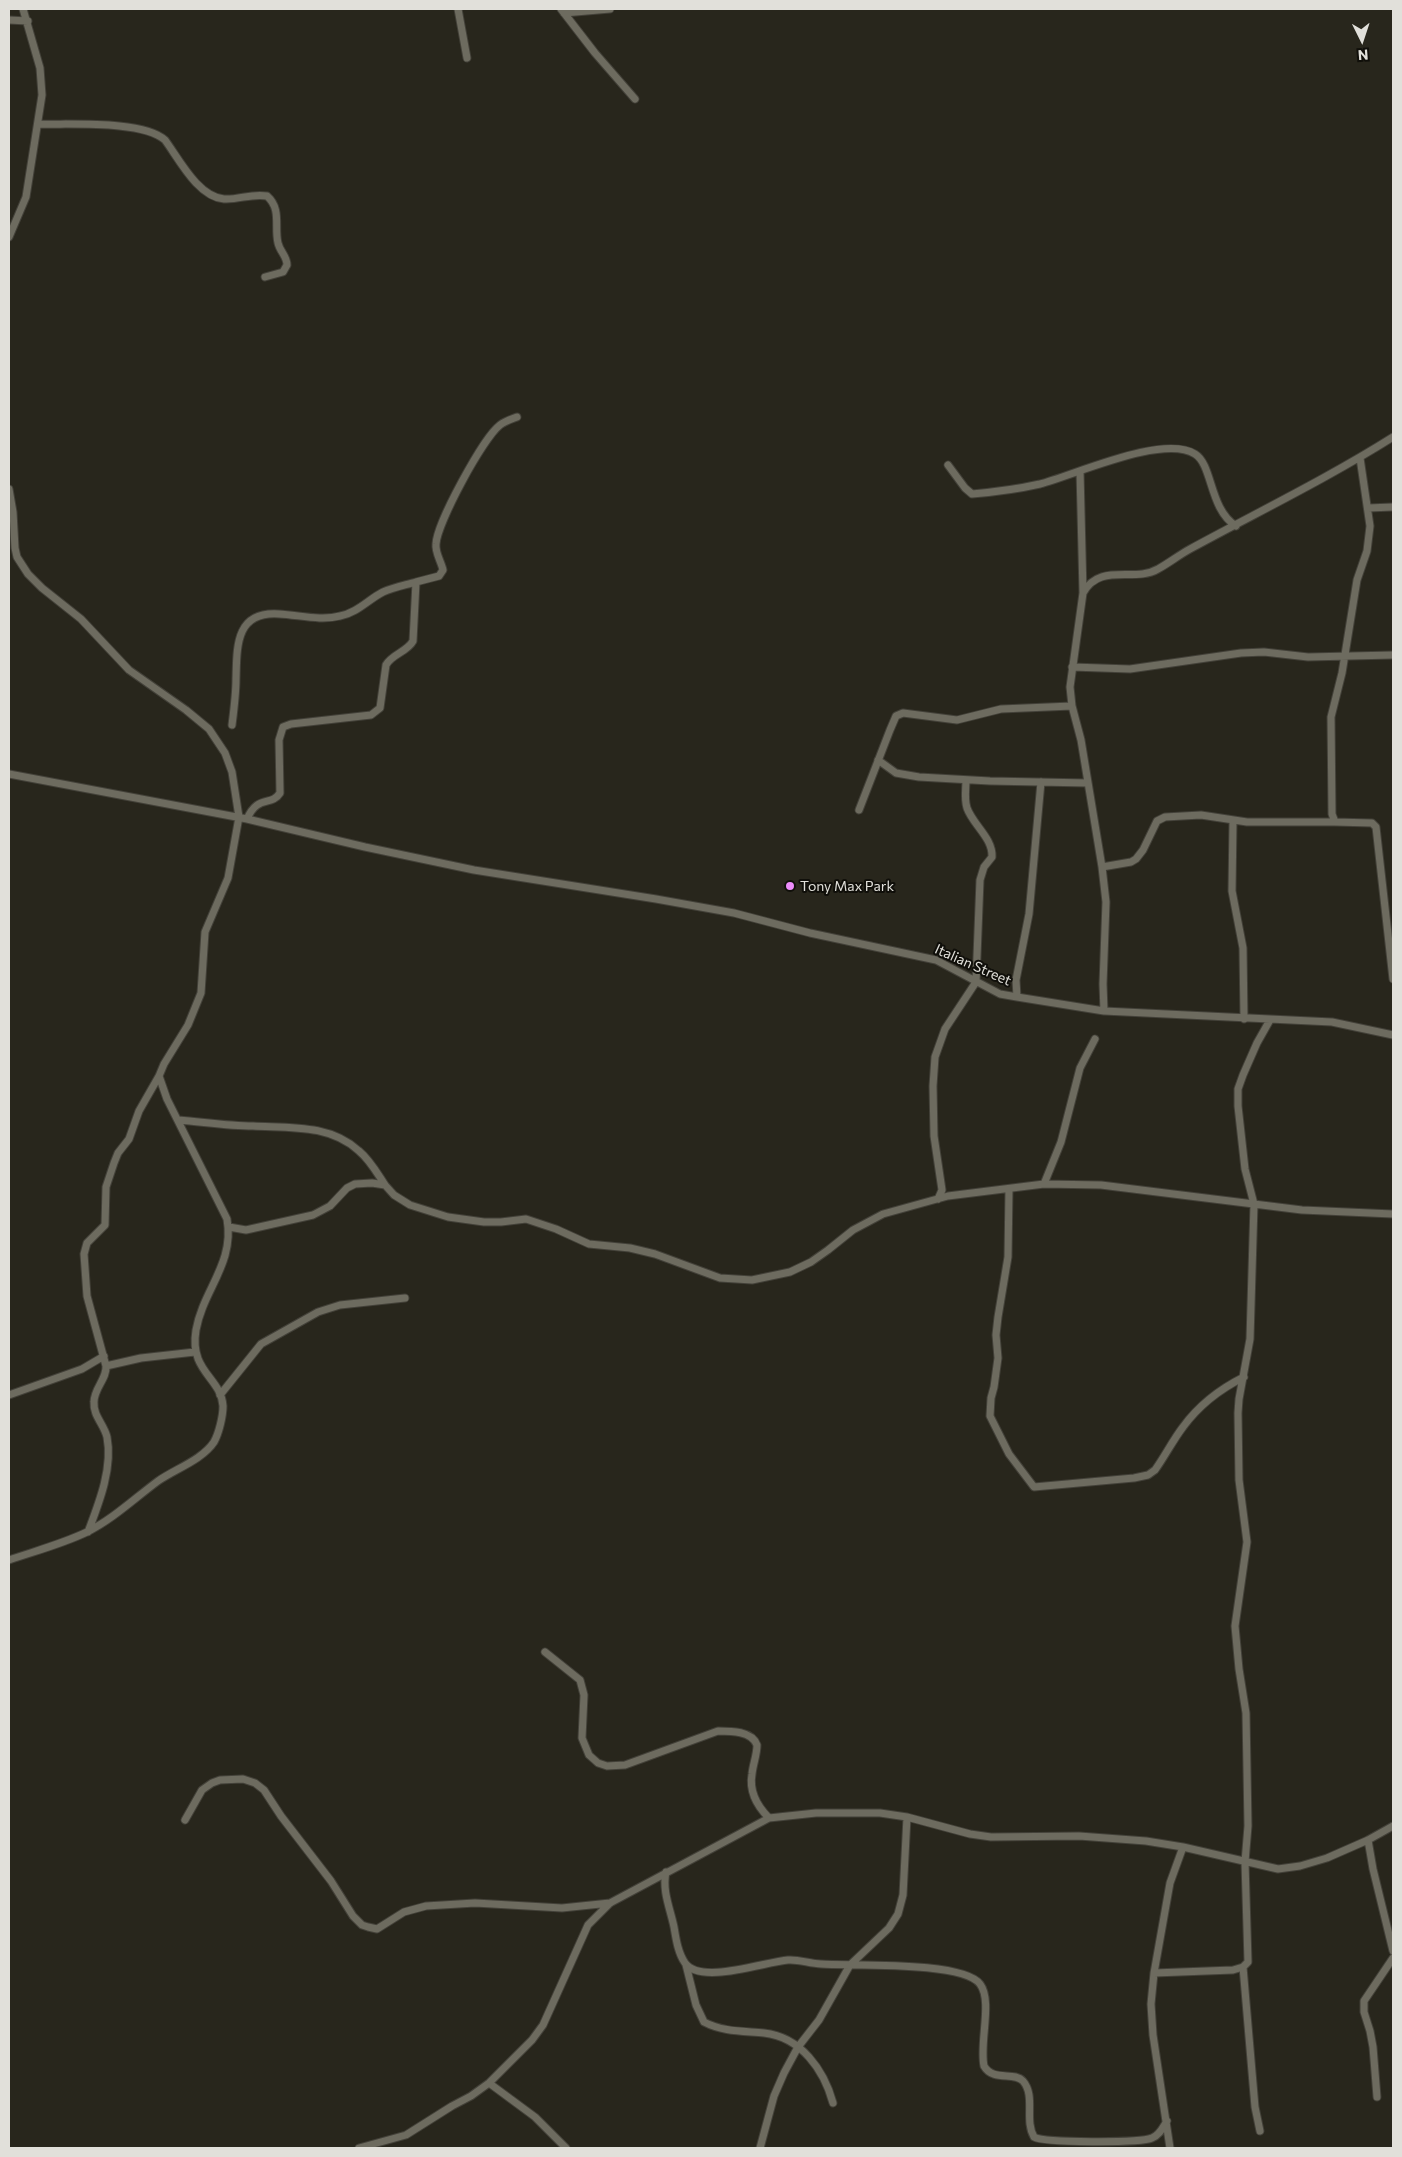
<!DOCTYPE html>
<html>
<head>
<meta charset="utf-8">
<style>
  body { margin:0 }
  #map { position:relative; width:1402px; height:2157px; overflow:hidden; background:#28261c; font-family:Commissioner,sans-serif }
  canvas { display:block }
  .frame { position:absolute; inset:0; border:10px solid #e1e0da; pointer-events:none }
  .north { position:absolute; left:1337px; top:15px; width:50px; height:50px; -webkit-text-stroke:4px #100f0a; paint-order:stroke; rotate:176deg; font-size:14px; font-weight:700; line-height:20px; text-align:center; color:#e1e0da }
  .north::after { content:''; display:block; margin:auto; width:18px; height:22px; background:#e1e0da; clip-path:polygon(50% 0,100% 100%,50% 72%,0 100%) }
</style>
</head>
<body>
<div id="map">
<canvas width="1402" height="2157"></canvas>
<div class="frame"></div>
<div class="north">N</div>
</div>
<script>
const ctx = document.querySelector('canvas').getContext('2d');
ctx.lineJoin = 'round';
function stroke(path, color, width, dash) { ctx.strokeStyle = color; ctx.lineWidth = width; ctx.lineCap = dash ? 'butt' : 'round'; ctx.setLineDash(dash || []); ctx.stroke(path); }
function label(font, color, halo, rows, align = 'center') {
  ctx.font = font + ' Commissioner,sans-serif'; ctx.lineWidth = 4; ctx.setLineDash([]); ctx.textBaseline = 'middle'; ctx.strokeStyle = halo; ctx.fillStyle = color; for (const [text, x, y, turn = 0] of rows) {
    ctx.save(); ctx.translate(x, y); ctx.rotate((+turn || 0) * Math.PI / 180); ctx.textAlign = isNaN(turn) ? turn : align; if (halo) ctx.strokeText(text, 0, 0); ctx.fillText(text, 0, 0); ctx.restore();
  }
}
const street = new Path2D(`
  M458 9 467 58
  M561 9 595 53 635 99
  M564 13 610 9
  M9 20 28 21
  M39 124C69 125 143 120 165 140 179 159 198 197 224 199 239 200 252 193 267 196 282 209 274 227 278 243 280 252 287 256 287 265L283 272 265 277
  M9 237 26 197 42 95 40 68 23 9
  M1360 458 1370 526 1367 551 1357 580 1342 673 1331 717 1332 814 1335 822 1372 823 1376 827 1393 979
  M948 465 965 488 972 494C995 492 1018 489 1040 484 1075 475 1163 434 1195 454 1213 465 1209 509 1236 526
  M1080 471 1083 593
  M9 489 13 512 15 548 17 557 28 574 42 588 81 619 129 670 186 710 209 729 225 753 232 772 239 817 228 878 205 932 201 993 188 1025 164 1064 159 1076 167 1099 227 1219C235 1263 203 1290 196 1330 189 1372 221 1377 223 1406 223 1416 219 1433 214 1442 202 1460 175 1469 158 1481 135 1498 113 1519 87 1532 62 1544 35 1551 9 1560
  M1368 508 1393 507
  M1072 667 1130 669 1241 653 1264 652 1308 657 1393 655
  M232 725C234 709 236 694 236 679 237 647 235 611 279 614 299 615 321 621 340 616 357 613 369 599 383 592 394 587 406 585 416 582
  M878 760 896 773 919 777 990 781 1088 783
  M9 774 247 819 365 847 474 870 656 899 734 913 810 933 936 960 1000 994 1017 997 1104 1011 1332 1022 1393 1035
  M859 810 890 730 896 716 903 713 957 720 1001 709 1072 706
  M247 819C258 794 271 807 280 793L279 740 283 727 291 724 371 715 380 708 386 665C392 654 407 652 413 641L416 582 439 576 443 570C441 561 435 553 436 544 437 523 483 438 500 425 505 421 512 419 517 417
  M1233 821 1232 891 1243 948 1244 1019
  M1102 867 1131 862 1136 859 1143 850 1157 821 1165 817 1201 815 1247 822H1335
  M1017 997 1016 980 1029 914 1041 782
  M1104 1011 1103 984 1106 902 1102 867 1081 740 1072 706 1070 687 1083 593C1100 562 1134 583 1158 569 1169 563 1179 555 1190 549 1258 512 1328 478 1393 437
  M179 1120C204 1122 228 1126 253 1126 289 1128 330 1124 359 1151 370 1160 377 1173 385 1185
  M1044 1184 1061 1142 1080 1068 1095 1039
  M1009 1189 1008 1257 998 1317 996 1335 998 1358 994 1387 991 1398 990 1416 1009 1454 1034 1487 1134 1478 1148 1475 1155 1470C1165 1456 1173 1440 1183 1427 1199 1405 1220 1389 1244 1377
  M938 1199 942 1190 934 1136 933 1086 935 1057 945 1029 976 982 980 880 984 867 992 857C993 838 973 825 967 808 964 799 966 789 966 780
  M229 1227 246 1230 313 1215 330 1206 347 1188 355 1184 372 1183 385 1185 394 1195 410 1205 448 1217 484 1222H501L526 1219 556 1229 589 1244 630 1248 655 1254 720 1278 752 1280 790 1272 811 1262 828 1250 853 1230 883 1214 948 1196 1044 1184 1101 1185 1302 1210 1393 1214
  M106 1366 141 1358 195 1352
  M9 1395 82 1369 104 1356
  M220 1395 261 1344 318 1312 340 1305 405 1298
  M88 1532C99 1503 113 1468 107 1437 104 1424 93 1416 94 1402 94 1388 107 1379 106 1366L87 1296 84 1254 87 1243 105 1225 106 1187 114 1163 118 1153 129 1139 139 1111 159 1076
  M545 1652 580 1680 584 1695 582 1738 589 1755 598 1763 607 1766 625 1765 718 1731C731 1731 752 1731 757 1745 757 1755 753 1764 752 1774 749 1791 757 1806 769 1818
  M185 1820 202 1790 212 1783 220 1780 243 1779 255 1783 264 1790 281 1816 331 1881 353 1916 362 1925 368 1927 377 1929 404 1912 426 1906 475 1903 562 1908 610 1903
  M1368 1840 1373 1869 1393 1951
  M666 1872C662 1891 670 1908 674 1927 676 1939 678 1953 685 1963 701 1985 764 1962 788 1960 799 1959 810 1964 821 1964 853 1966 963 1961 980 1984 993 2001 979 2043 984 2066 993 2082 1014 2071 1023 2081 1036 2096 1024 2120 1034 2137 1044 2143 1140 2143 1152 2138 1160 2135 1163 2127 1167 2121
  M686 1965 696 2005 704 2022C723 2032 743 2031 764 2033 801 2037 824 2070 833 2103
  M1243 1967 1255 2107 1260 2131
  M1154 1973 1233 1970 1243 1967 1248 1962 1245 1862 1248 1826 1246 1713 1239 1669 1235 1626 1247 1542 1239 1480 1238 1413 1239 1399 1250 1339 1254 1204 1245 1169 1238 1106V1089L1243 1075 1257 1043 1270 1020
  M489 2083 535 2117 566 2148
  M1377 2097 1373 2047 1370 2031 1364 2012V2001L1393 1958
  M359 2148 406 2135 452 2106 471 2096 489 2083 532 2040 543 2025 588 1925 610 1903 769 1818 816 1813H880L907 1817 970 1834 991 1837 1079 1836 1146 1841 1183 1847 1278 1869 1300 1866 1327 1858 1368 1840 1393 1826
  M760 2148 774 2096 784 2073 798 2047 819 2020 850 1965 889 1928 898 1914 903 1895 907 1817
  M1170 2148 1153 2035 1151 2004 1154 1973 1170 1883 1183 1847`);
stroke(street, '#434139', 9);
stroke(street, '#6d6b5f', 7);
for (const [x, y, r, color] of [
  [790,886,5,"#ec8cfa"]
]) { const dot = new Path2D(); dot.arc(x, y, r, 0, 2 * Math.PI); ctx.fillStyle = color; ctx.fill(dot); stroke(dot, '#100f0a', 2); }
label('14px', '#e1e0da', '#100f0a', [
  ["Tony Max Park",800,886]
], 'left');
label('14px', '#e1e0da', '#100f0a', [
  ["Italian Street",973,965,24]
]);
</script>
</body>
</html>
